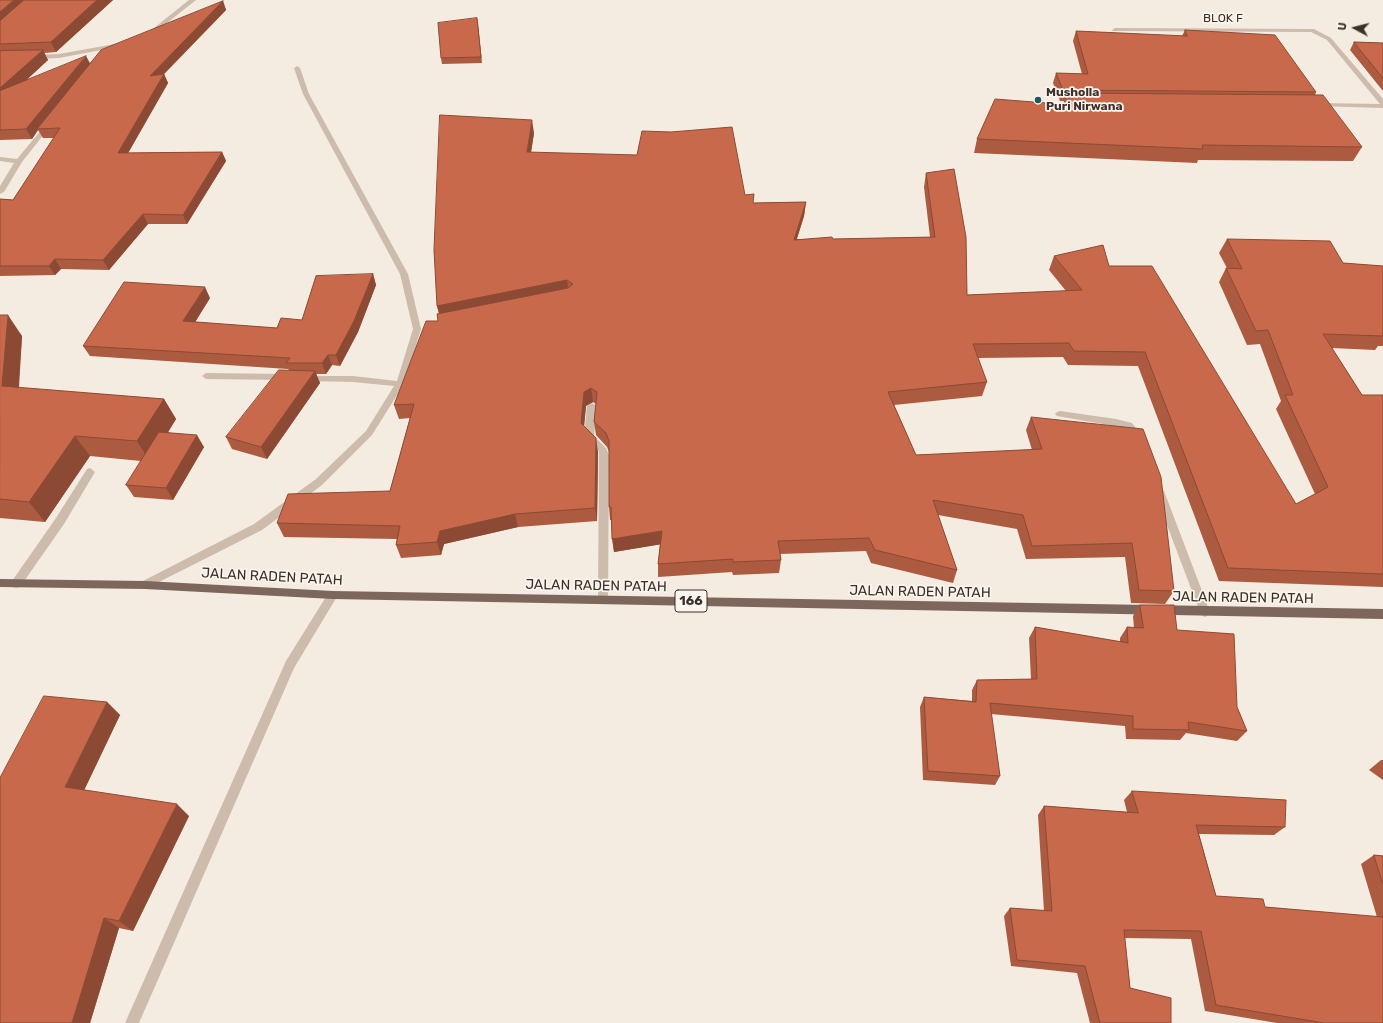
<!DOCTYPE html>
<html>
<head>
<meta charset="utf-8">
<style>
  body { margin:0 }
  #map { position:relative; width:1383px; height:1023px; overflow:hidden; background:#f4ebe1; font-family:Rubik,sans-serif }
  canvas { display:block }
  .north { position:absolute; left:1335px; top:8px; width:40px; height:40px; -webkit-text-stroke:3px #fbf5ee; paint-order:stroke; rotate:277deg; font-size:11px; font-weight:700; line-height:16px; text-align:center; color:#3b302b }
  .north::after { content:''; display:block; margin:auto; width:14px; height:18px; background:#3b302b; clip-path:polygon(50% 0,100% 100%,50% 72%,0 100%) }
</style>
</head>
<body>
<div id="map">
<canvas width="1383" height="1023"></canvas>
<div class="north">U</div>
</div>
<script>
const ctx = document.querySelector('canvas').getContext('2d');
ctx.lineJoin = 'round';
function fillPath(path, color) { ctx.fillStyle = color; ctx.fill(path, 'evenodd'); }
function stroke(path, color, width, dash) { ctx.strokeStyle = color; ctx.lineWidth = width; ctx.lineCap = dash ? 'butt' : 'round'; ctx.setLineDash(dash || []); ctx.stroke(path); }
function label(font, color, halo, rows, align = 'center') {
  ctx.font = font + ' Rubik,sans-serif'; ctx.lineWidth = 3.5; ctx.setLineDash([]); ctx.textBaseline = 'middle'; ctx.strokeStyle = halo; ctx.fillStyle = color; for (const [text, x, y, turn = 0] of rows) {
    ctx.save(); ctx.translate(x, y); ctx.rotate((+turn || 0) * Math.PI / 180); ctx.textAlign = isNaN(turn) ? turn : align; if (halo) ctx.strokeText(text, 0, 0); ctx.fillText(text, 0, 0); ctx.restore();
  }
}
fillPath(new Path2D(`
  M1060 411 1116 419 1132 423 1144 438 1139 441 1136 440 1126 428 1057 416 1055 414 1057 412Z
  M1159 487 1164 491 1210 612 1209 615 1205 617 1201 615 1200 612 1154 491Z`), '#cdbbac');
fillPath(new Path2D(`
  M189 0H196L153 34H149V32Z
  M1115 28 1314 29 1331 38 1383 99V108L1315 106 1314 105 1317 103 1380 104 1327 40 1311 32 1113 31 1112 30Z
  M115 44 117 45V47L59 58 34 59 31 57 34 55 59 54Z
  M297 66 300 68 309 94 408 274 421 329 404 384 372 435 322 485 262 530 145 589 141 588 140 585 141 582 254 524 316 479 366 431 394 386 353 382 306 381 303 380 302 378 303 376H353L397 381 413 329 400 274 303 94 294 68Z
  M47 123 52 124 22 162 4 192 0 194V186L14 163 0 161V157L17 159Z
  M206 373 286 374 290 377 286 380 206 379 202 376Z
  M592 403 597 406 594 436 606 448 609 455 608 600 607 603 603 604 599 603 598 600 599 455V451L584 437 587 406Z
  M90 468 95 472 64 524 20 587 16 588 12 587 11 584 12 581 56 518 87 469Z
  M333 591 337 592 338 595 294 668 139 1023H125L286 661 329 592Z`), '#cdbbac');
fillPath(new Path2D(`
  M0 579 145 581 333 591 1383 609V619L333 599 145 589 0 587Z`), '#7d675c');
fillPath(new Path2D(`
  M0 0H113L56 52 44 53 48 60 26 80 90 63 223 1 226 10 164 74 168 83 128 153 222 152 226 161 187 224H148L109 270 61 269 55 275 0 276V199L13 200 54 138H43L38 130 32 139 0 140Z
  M477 18 482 63 442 64 441 58Z
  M1185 30 1316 92 1315 95 1362 147 1353 161 1198 160 1197 163 974 153 977 139 1063 105 1064 101H1060L1053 83 1056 73 1082 74 1073 41 1076 31 1182 36Z
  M1354 42 1383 43V91L1350 50Z
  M534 133 531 152 745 195 753 203 806 202 804 216 797 239H833L930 237 924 187 926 173 967 295 1066 291 1049 270 1054 256 1109 266 1296 504 1315 494 1276 409 1281 401 1260 344 1247 345 1219 282 1226 268H1227L1219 253 1227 239 1343 263 1383 266V346H1378L1375 350 1332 348 1362 395H1383V587L1219 581 1138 366 1068 365 1063 357 978 358 987 382 982 396 894 405 916 455 1032 450 1026 430 1031 417 1174 591 1165 604 1131 603 1125 557 1026 559 1017 529 938 515 957 570 953 583 871 563 866 551 780 554 781 560 779 573 733 575 732 572 658 577V564L660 544 614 552 611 520H610L609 507V452L607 447 596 435 594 422 596 404 593 402 586 406 584 426 598 452 597 521 518 527 444 544 441 555 401 558 396 545 397 539 284 537 277 523 390 491 410 418 399 419 394 405 438 321 439 314 437 306Z
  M373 274 376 285 358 332 340 366 332 365 326 374H316L320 383 267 459 232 449 226 437 289 370 288 369 90 356 83 346 210 298 195 322 277 328 302 320Z
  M0 315 22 336 19 388 164 399 176 419 168 432 204 447 173 500 134 497 126 485 141 461 90 456 45 522 0 518Z
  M1140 605 1177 630 1237 707 1247 731 1237 741 1186 733 1180 740 1126 739 1125 726 991 714 1000 776 995 785 923 780 920 707 924 697 972 701V690L977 680 1031 679 1029 638 1035 627 1120 642V638L1127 627 1134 628 1133 616Z
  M107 702 120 715 84 790 189 816 133 931 119 928 90 1023H0Z
  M1381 760H1383V780L1369 770Z
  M1132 791 1285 827 1274 835 1199 834 1216 896 1265 907 1377 917 1361 864 1374 855 1383 856V1023H1277L1205 1011 1191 939 1125 938 1130 988 1171 1023H1090L1077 973 1011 966 1004 916 1010 908 1044 911 1038 815 1044 806 1127 812 1124 800Z`), '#ac5a40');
fillPath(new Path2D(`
  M14 0H31L0 27V12Z
  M97 0H113L56 52 51 42Z
  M223 1 226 10 164 74 168 83 123 162 118 153 150 76Z
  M477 18 478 24 482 63 481 57Z
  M43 50 48 60 5 100 0 92V88Z
  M86 56 91 65 37 129 38 130 32 139 26 129Z
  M532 120 534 133 529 165 527 152Z
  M222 152 226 161 187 224 183 215Z
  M806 202 804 216 792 253 794 240Z
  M143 214 148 224 109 270 103 260Z
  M55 259 61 269 55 275 49 266Z
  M373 274 376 285 358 332 340 366 336 355Z
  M567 280 569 294 441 320 437 306Z
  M205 287 210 298 189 332 183 321Z
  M8 315 22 336 17 407 2 386Z
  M328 355 332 365 326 374 322 363Z
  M315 371 320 383 267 459 261 447Z
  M591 388 593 402 586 406 583 437 581 423 584 392Z
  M164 399 176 419 150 462 137 441Z
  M197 435 204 447 173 500 166 488Z
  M75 436 90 456 45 522 29 502Z
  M596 438 598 452 597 521 595 508Z
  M515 514 518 527 444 544 441 555 437 542 440 531Z
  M662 531 663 544 614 552 612 539Z
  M107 702 120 715 80 799 65 787Z
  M177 804 189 816 133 931 119 921Z
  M104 918 119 928 90 1023H72Z`), '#8c4a34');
const building = new Path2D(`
  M0 0H14L0 12Z
  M24 0H97L51 42 0 44V21Z
  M223 1 150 76 164 74 118 153 222 152 183 215 143 214 103 260 55 259 49 266H0V199L13 200 60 128 37 129 101 50Z
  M477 18 481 57 441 58 438 23Z
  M1185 30 1275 35 1316 92 1063 90 1056 73 1088 74 1076 31 1187 36Z
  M1354 42 1383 43V78Z
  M43 50 0 88V51Z
  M86 56 26 129 0 130V91Z
  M1067 93 1323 95 1362 147 1202 145 1203 149 977 139 995 99 1072 105Z
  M440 115 532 120 527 152 637 155 642 131 671 132 732 127 745 195 754 194 753 203 806 202 794 240 832 237 833 239 935 237 926 173 954 169 966 237 967 295 1082 290 1054 256 1103 245 1109 266H1152L1296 504 1328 487 1285 395H1293L1268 330 1256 331 1226 268 1242 269 1227 239 1330 241 1343 263 1383 266V336L1323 334 1362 395H1383V574L1228 568 1145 352 1074 351 1069 343 973 344 987 382 888 392 916 455 1042 449 1031 417 1143 429 1161 477 1174 591 1139 590 1132 543 1032 546 1023 515 933 500 957 570 875 550 869 538 778 541 781 560 733 562V559L658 564 662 531 612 539 611 507H609V441L606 433 594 422 597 392 591 388 584 392 581 423 596 438 595 508 515 514 440 531 437 542 396 545 400 526 277 523 288 494 390 491 414 404 394 405 426 321H438L437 314 568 288 573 284 567 280 437 306 434 250Z
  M373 274 354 321 336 355H328L322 363H286L290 358 83 346 124 282 205 287 183 321 277 328 281 318 302 320 316 276Z
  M0 315H8L2 386 164 399 137 441 75 436 29 502 0 499Z
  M279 370 315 371 261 447 226 437Z
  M159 432 197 435 166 488 126 485Z
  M1140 605H1174L1177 630 1234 634 1237 707 1247 731 1188 722 1189 730 1133 729V716L990 703 1000 776 928 771 924 697 976 702 977 680 1037 679 1035 627 1128 643 1127 627 1143 628Z
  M44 696 107 702 65 787 177 804 119 921 104 918 72 1023H0V778Z
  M1132 791 1286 800 1285 827 1196 825 1216 896 1263 899 1265 907 1383 917V1023H1324L1216 1005 1201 931 1124 930 1130 988 1171 998V1023H1100L1085 966 1017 960 1010 908 1052 911 1044 806 1138 813Z
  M1374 855 1383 856V884Z`);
fillPath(building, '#c8694b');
stroke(building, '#8c4a34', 1);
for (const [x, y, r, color] of [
  [1038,100,4,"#1f5a5e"]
]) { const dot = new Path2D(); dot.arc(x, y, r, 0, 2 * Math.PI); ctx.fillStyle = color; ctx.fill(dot); stroke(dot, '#fbf5ee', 1.5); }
label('12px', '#3b302b', '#fbf5ee', [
  ["BLOK F",1223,19]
]);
label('bold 12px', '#3b302b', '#fbf5ee', [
  ["Musholla",1046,93],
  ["Puri Nirwana",1046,107]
], 'left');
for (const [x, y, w] of [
  [691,601,32]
]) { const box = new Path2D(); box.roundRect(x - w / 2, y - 11, w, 22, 3); ctx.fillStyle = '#fbf5ee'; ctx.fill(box); stroke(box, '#3b302b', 1); }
label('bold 13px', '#3b302b', null, [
  ["166",691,601]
]);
label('14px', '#3b302b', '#fbf5ee', [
  ["JALAN RADEN PATAH",272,577,3],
  ["JALAN RADEN PATAH",596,586,1],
  ["JALAN RADEN PATAH",920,592,1],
  ["JALAN RADEN PATAH",1243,598,1]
]);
</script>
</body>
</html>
